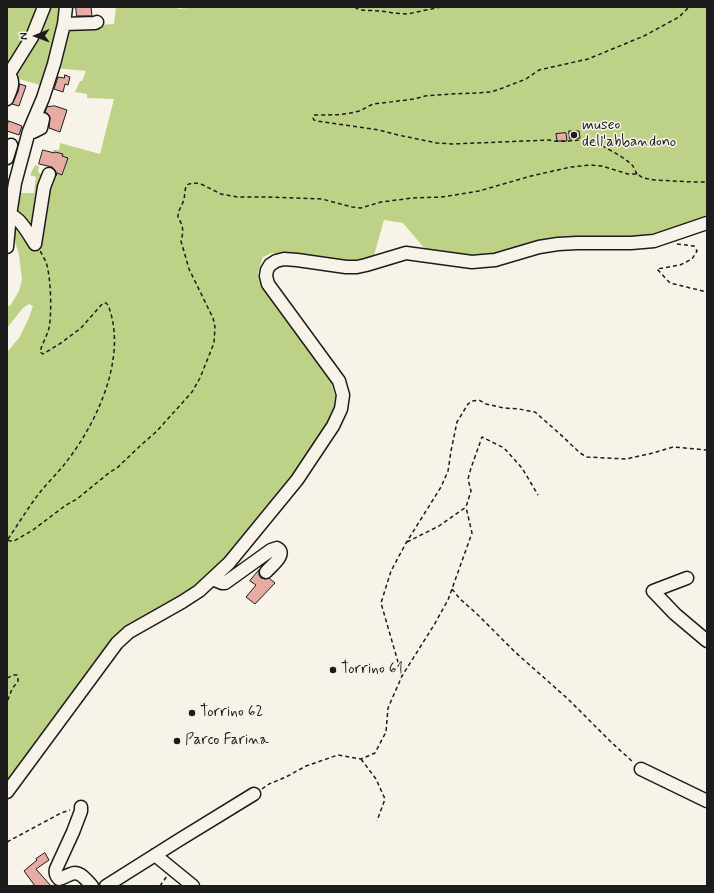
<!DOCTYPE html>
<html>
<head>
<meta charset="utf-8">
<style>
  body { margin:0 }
  #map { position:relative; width:714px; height:893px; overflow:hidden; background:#f7f3e8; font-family:Mynerve,sans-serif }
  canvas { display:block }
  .frame { position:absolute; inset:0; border:8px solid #1c1c1c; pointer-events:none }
  .north { position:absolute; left:16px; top:16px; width:40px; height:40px; -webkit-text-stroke:3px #f7f3e8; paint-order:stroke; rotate:269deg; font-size:11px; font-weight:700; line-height:16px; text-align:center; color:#1c1c1c }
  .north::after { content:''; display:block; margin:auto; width:14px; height:18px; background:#1c1c1c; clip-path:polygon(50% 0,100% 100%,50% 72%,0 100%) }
</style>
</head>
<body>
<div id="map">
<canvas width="714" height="893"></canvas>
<div class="frame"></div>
<div class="north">N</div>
</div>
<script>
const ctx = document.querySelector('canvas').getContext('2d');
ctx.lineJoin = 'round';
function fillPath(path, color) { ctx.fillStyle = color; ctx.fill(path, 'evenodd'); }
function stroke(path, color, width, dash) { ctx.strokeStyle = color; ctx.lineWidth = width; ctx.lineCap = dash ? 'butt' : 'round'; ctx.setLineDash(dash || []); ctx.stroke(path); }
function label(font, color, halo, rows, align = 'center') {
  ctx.font = font + ' Mynerve,sans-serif'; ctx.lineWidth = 3; ctx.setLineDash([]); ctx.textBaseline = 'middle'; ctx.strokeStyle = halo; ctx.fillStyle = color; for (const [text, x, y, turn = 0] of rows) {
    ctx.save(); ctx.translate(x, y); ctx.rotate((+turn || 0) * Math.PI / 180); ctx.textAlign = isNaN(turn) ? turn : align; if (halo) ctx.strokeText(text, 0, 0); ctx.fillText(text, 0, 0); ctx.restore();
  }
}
fillPath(new Path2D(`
  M7 7H40L30 33 7 69Z
  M48 7H63L44 86 12 77Z
  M116 7H174L179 9 198 7H707V218L661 232 634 237H588L547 239 508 250 478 256 425 249 403 223 384 220 373 259 352 262 294 253H272L263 257 258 272 259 280 331 381 335 396 334 409 324 431 304 462 267 511 234 551 194 589 127 628 116 636 7 787V352L19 338 28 320 33 306 29 304 23 308 7 328V305L10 306 19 291 22 280 19 255 10 224 11 218 35 248 46 192 54 175 56 176 57 173 63 175 68 158 62 156 63 154 55 152 54 153H52L53 150H59L60 143 100 154 114 99 87 98V94L75 92 80 81H82L86 71 55 68 67 27 114 24Z
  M35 165 39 166 38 172 42 175H44L33 237 12 212 15 193H34L36 177 30 175Z`), '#bed287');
const building = new Path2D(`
  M76 7H91L92 16H77Z
  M65 75 70 77 68 85 65 84 63 92 54 89 58 77 64 78Z
  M20 84 26 86 19 106 12 104 18 92Z
  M55 106 67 110 60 132 49 128 50 117 48 114 45 112 47 107Z
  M9 121 22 126 19 135 7 131V126Z
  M569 131H579L580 138 570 139Z
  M566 133 567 141H557L556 134Z
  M43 150 54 153 55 152 63 154 62 156 68 158 62 175 57 173 56 176V172L55 170 52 167 39 164Z
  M259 570V575L261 578 265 579 269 578 275 583 255 604 246 597 256 585 250 581Z
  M45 853 49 860 36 869 51 886H35L24 871 37 860 36 859Z`);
fillPath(building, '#e6aba3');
stroke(building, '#1c1c1c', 1);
const minor = new Path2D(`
  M64 24 95 23 97 22
  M7 77 32 37 44 7
  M7 99C11 89 15 83 9 74
  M29 131 33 132 41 128 43 119
  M7 158 11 145
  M10 215C20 217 29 235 35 244
  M35 244 44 187 49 174
  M7 247 10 215 15 183 29 131 43 98 54 64 64 24 66 7
  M687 578 653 591 675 614 707 641
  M212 579 222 583H225L271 550 277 548C288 554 271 566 266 572
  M641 769 707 801
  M7 792 117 643 129 632 182 602 199 591 229 563 297 480 333 426 341 409 343 395 339 381 268 284 266 276 267 270 270 265 276 261 284 259 297 260 346 267H357L366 265 406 253 472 262 483 261 495 260 539 247 558 244 577 243H631L654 241 707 223
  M81 807V811L73 832 56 869C55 873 56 876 59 879 63 878 66 876 71 874 80 870 86 880 92 886
  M155 855 193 886
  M106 886 179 840 254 794`);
stroke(minor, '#1c1c1c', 15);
stroke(new Path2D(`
  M355 7 356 8 360 10 381 11 393 13 407 14 441 7
  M637 174C635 171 634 166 631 164 622 156 595 140 583 140 571 140 561 143 549 140L452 144 437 143 398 135 379 130 317 121 314 120 313 118 314 115H316C331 115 345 115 359 111 365 109 369 105 374 104L414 99 425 96 450 94 477 93 491 92 500 89 526 79 539 70 588 59 644 36 679 17 689 7
  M677 244 694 246 697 251 692 259 680 265 657 269 670 283 707 292
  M8 539C19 523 29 506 41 491 49 481 59 472 67 461 98 421 128 355 108 305L106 303H103L81 328 61 343 43 354 40 352C42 344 47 336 49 328 52 313 51 277 46 262 44 258 42 254 40 251
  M8 540 10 541H14L33 530 66 505 77 499 110 472 117 468 141 445 157 431 192 392 200 378 214 343 215 327 213 318 189 269 181 241 183 232 182 225 178 217V213L184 200 185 191 186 186 189 184 194 183 201 184 221 194 238 197H267L322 199 352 207 361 208 381 202 412 198 442 197 479 191 531 176 571 167 590 165 602 166 628 174H637L643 178 654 180 694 182H707
  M407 542 439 526 466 507 471 491 468 479 471 468 482 437 504 448 522 468 538 495
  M452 589 460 599 476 613 515 652 568 699 611 742 634 763
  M402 676 381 603 391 571 406 543 441 487 448 471 451 451 457 422 468 404 472 401 479 400 486 404 504 408 519 409 535 412 560 434 580 453 587 457 626 459 653 453 673 447 707 450
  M7 678 14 675H17L18 676V681L12 689 7 702
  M361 759 376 779 385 799 377 821
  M262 789 269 784 286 777 306 766 338 755 361 759 375 753 386 732 388 708 402 676 434 625 448 600 472 533 466 507
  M7 842 61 813 70 810
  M160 886 167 876`), '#1c1c1c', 1.5, [4, 3]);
stroke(minor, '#f7f3e8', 12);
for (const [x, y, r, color] of [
  [574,135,4,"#1c1c1c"],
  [333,670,4,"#1c1c1c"],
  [192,713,4,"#1c1c1c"],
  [177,741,4,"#1c1c1c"]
]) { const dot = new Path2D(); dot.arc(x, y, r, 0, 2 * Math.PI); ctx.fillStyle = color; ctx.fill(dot); stroke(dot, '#f7f3e8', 1.5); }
label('15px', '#1c1c1c', '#f7f3e8', [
  ["museo",582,126],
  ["dell'abbandono",582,143],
  ["Torrino 61",341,670],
  ["Torrino 62",200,713],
  ["Parco Farina",185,741]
], 'left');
</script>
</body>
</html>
